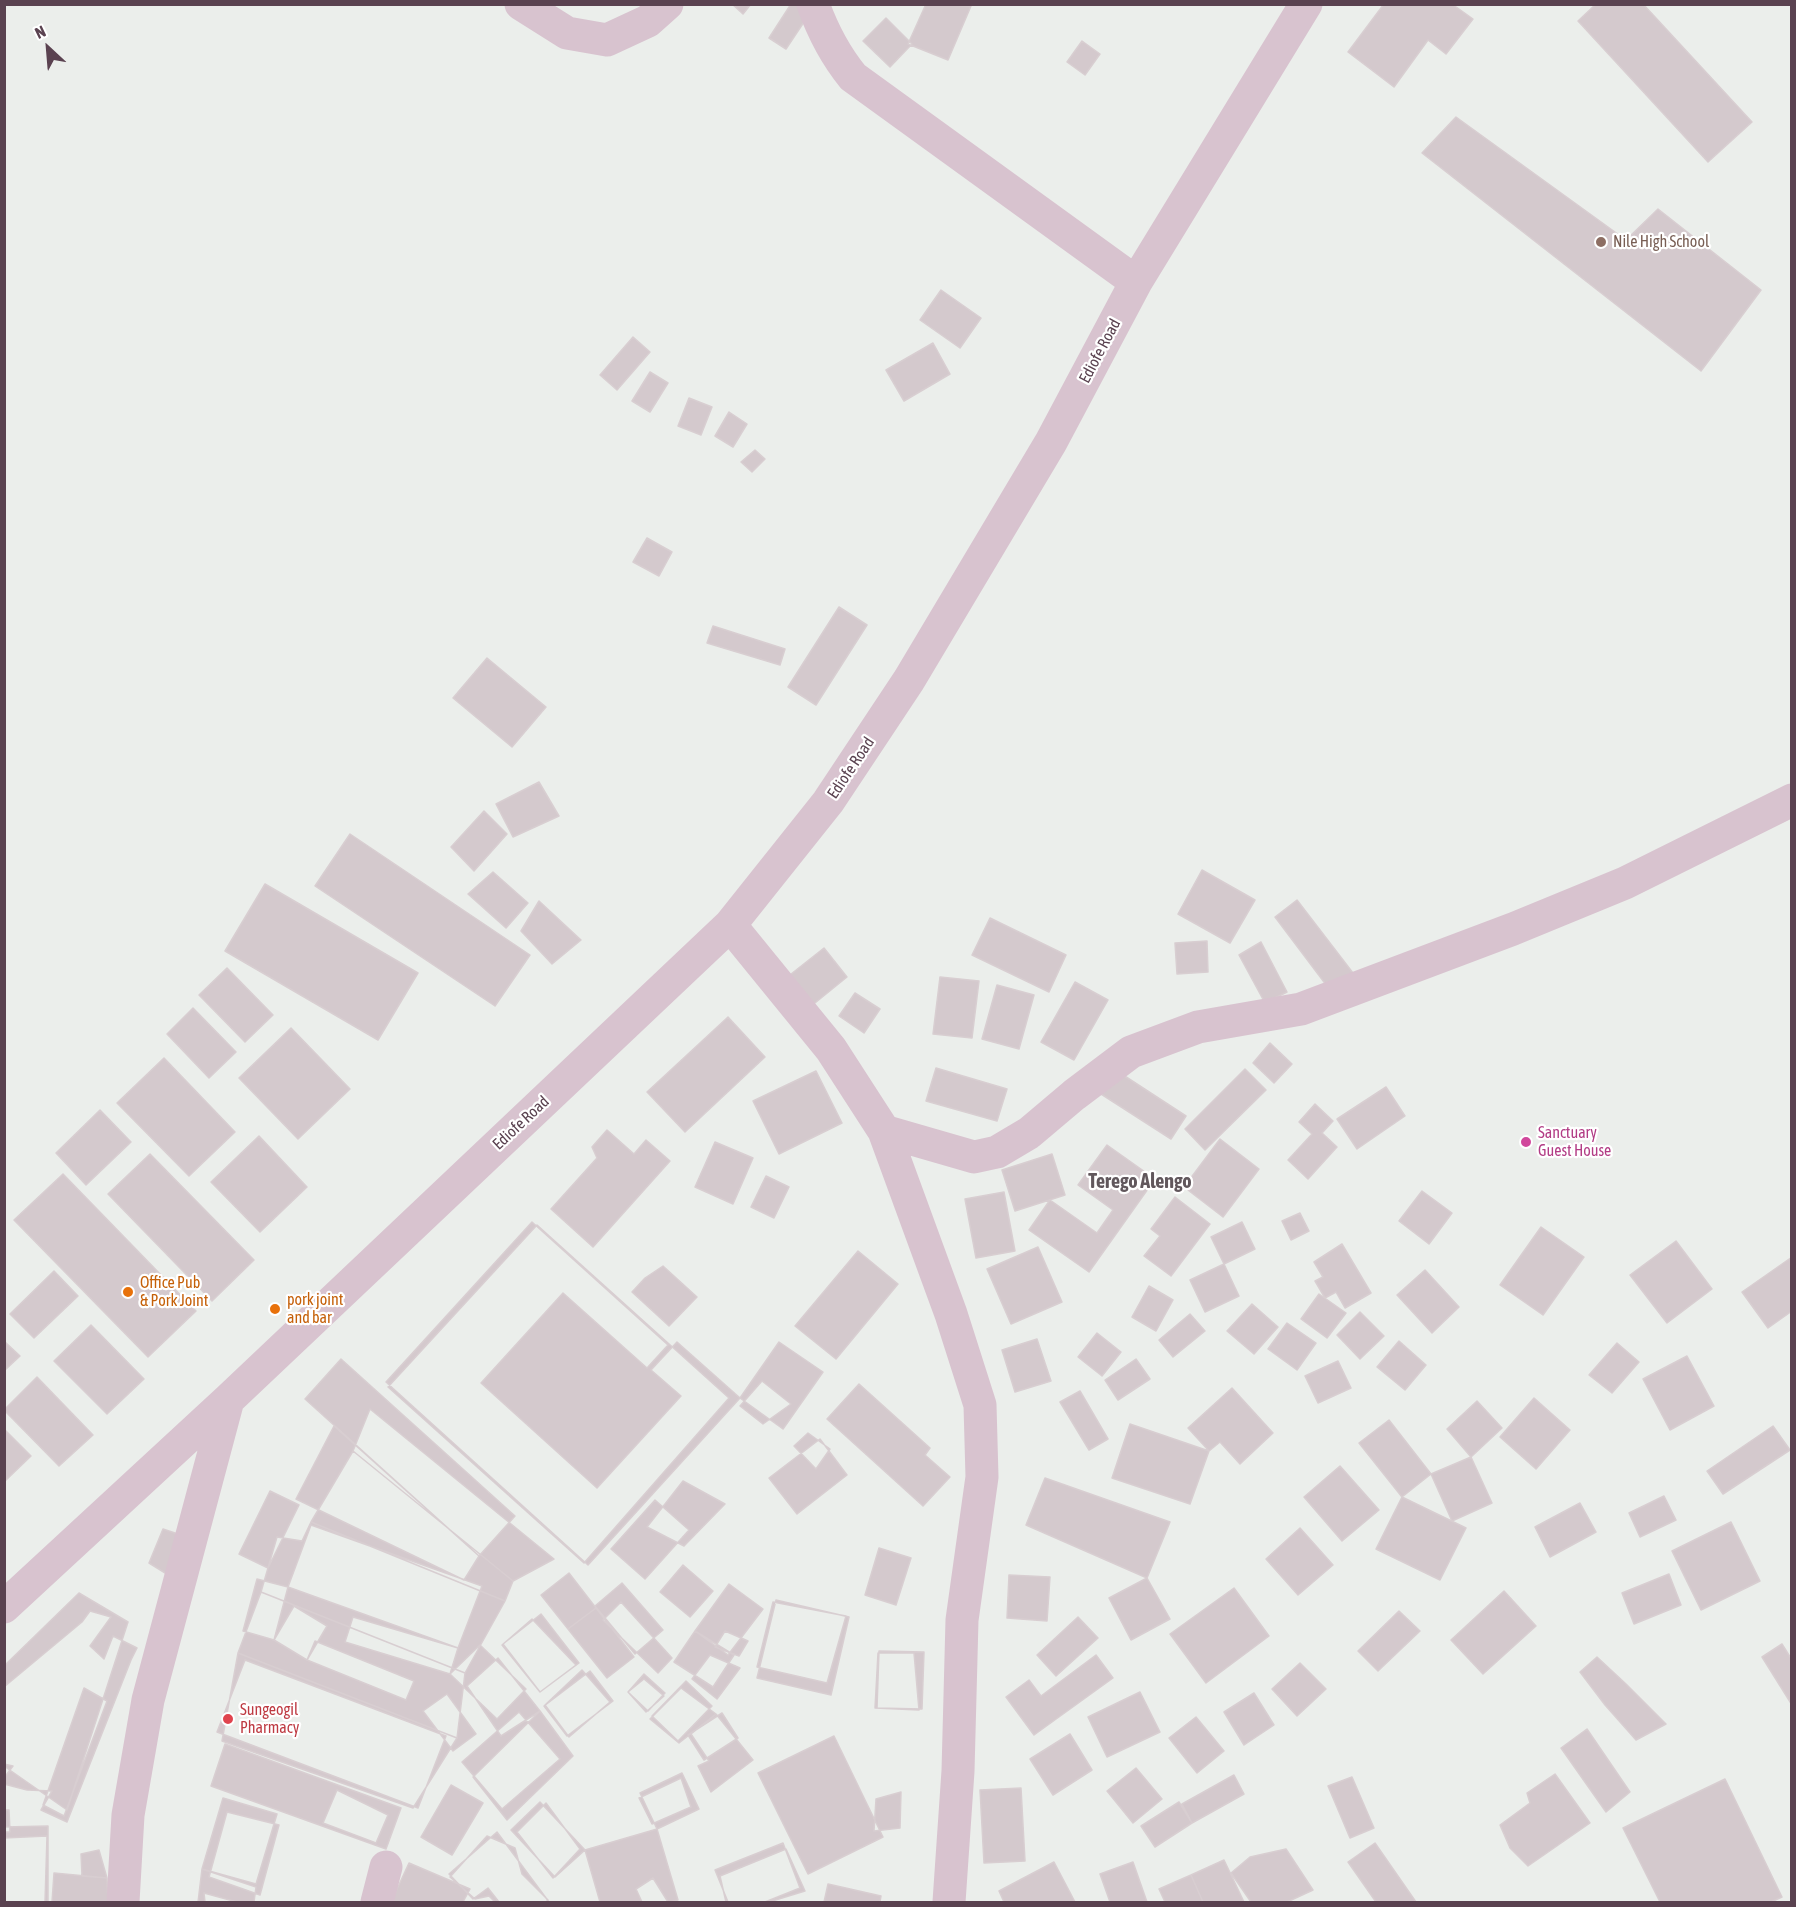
<!DOCTYPE html>
<html>
<head>
<meta charset="utf-8">
<style>
  body { margin:0 }
  #map { position:relative; width:1796px; height:1907px; overflow:hidden; background:#ebeeeb; font-family:"Asap Condensed",sans-serif }
  canvas { display:block }
  .frame { position:absolute; inset:0; border:6px solid #5a4250; pointer-events:none }
  .north { position:absolute; left:18px; top:18px; width:60px; height:60px; -webkit-text-stroke:4px #fff; paint-order:stroke; rotate:334deg; font-size:16px; font-weight:700; line-height:24px; text-align:center; color:#5a4250 }
  .north::after { content:''; display:block; margin:auto; width:21px; height:27px; background:#5a4250; clip-path:polygon(50% 0,100% 100%,50% 72%,0 100%) }
</style>
</head>
<body>
<div id="map">
<canvas width="1796" height="1907"></canvas>
<div class="frame"></div>
<div class="north">N</div>
</div>
<script>
const ctx = document.querySelector('canvas').getContext('2d');
ctx.lineJoin = 'round';
function fillPath(path, color) { ctx.fillStyle = color; ctx.fill(path, 'evenodd'); }
function stroke(path, color, width, dash) { ctx.strokeStyle = color; ctx.lineWidth = width; ctx.lineCap = dash ? 'butt' : 'round'; ctx.setLineDash(dash || []); ctx.stroke(path); }
function label(font, color, halo, rows, align = 'center') {
  ctx.font = font + ' "Asap Condensed",sans-serif'; ctx.lineWidth = 4.5; ctx.setLineDash([]); ctx.textBaseline = 'middle'; ctx.strokeStyle = halo; ctx.fillStyle = color; for (const [text, x, y, turn = 0] of rows) {
    ctx.save(); ctx.translate(x, y); ctx.rotate((+turn || 0) * Math.PI / 180); ctx.textAlign = isNaN(turn) ? turn : align; if (halo) ctx.strokeText(text, 0, 0); ctx.fillText(text, 0, 0); ctx.restore();
  }
}
const building = new Path2D(`
  M732 4H751L743 14Z
  M791 4H797L810 13 786 49 769 38Z
  M926 4 971 6 948 60 908 44Z
  M1384 4H1452L1473 19 1446 54 1428 40 1394 87 1348 52Z
  M1596 4H1643L1752 122 1708 162 1578 21Z
  M886 18 912 44 890 67 863 41Z
  M1082 41 1100 54 1085 75 1067 62Z
  M1456 117 1626 240 1658 209 1761 290 1701 371 1422 153Z
  M941 290 981 318 960 348 920 320Z
  M633 337 650 352 617 390 600 375Z
  M933 343 950 374 904 401 886 370Z
  M650 372 668 383 650 412 632 401Z
  M689 398 712 407 701 435 678 426Z
  M729 412 747 424 733 447 715 436Z
  M755 450 765 459 752 472 741 462Z
  M647 538 672 552 659 576 633 562Z
  M839 607 867 625 816 705 788 687Z
  M713 626 785 649 780 665 707 643Z
  M487 658 546 707 512 747 453 698Z
  M539 782 559 816 513 837 496 804Z
  M484 811 507 834 474 871 451 847Z
  M350 834 530 955 495 1006 315 886Z
  M1202 870 1255 900 1230 943 1178 914Z
  M493 872 528 903 506 928 468 894Z
  M265 884 418 973 378 1040 225 951Z
  M1297 900 1353 973 1330 990 1275 917Z
  M539 901 581 940 552 964 521 931Z
  M990 918 1066 955 1049 992 972 955Z
  M1207 941 1208 972 1177 974 1175 943Z
  M1261 942 1287 992 1265 1003 1239 955Z
  M824 948 847 977 810 1007 786 978Z
  M227 968 273 1015 245 1042 199 995Z
  M940 977 979 981 972 1038 933 1034Z
  M1075 982 1108 1000 1074 1060 1041 1042Z
  M997 985 1034 995 1019 1049 982 1039Z
  M855 993 880 1009 864 1033 839 1016Z
  M193 1008 236 1052 209 1078 167 1034Z
  M728 1017 765 1057 685 1132 647 1092Z
  M291 1028 350 1089 298 1139 239 1078Z
  M1270 1043 1292 1064 1274 1083 1253 1063Z
  M164 1058 235 1132 189 1176 117 1103Z
  M936 1068 1007 1089 997 1121 926 1101Z
  M1245 1069 1266 1090 1205 1150 1185 1129Z
  M816 1071 842 1123 779 1154 753 1101Z
  M1117 1071 1186 1116 1171 1139 1101 1094Z
  M1386 1087 1405 1116 1357 1149 1337 1119Z
  M1315 1104 1333 1121 1322 1133 1337 1147 1308 1179 1288 1160 1312 1134 1299 1122Z
  M100 1110 131 1142 86 1185 56 1153Z
  M607 1130 634 1154 646 1140 670 1161 593 1247 551 1209 597 1158 592 1147Z
  M259 1136 307 1187 260 1232 211 1182Z
  M1220 1139 1259 1169 1223 1217 1184 1187Z
  M715 1142 753 1158 733 1204 695 1187Z
  M1107 1145 1155 1179 1089 1272 1029 1230 1050 1200 1097 1233 1113 1210 1078 1185Z
  M150 1154 254 1260 212 1301 108 1194Z
  M1052 1154 1065 1195 1015 1211 1002 1170Z
  M63 1174 196 1311 148 1357 14 1220Z
  M766 1176 789 1187 774 1218 751 1207Z
  M1422 1191 1452 1213 1429 1244 1399 1221Z
  M1004 1192 1015 1251 976 1258 965 1199Z
  M1175 1197 1210 1224 1171 1276 1144 1256 1160 1236 1151 1229Z
  M1300 1213 1309 1231 1291 1240 1282 1221Z
  M532 1222 668 1345 647 1368 563 1293 481 1383 597 1488 681 1396 651 1370 677 1342 740 1398 588 1565 386 1382Z
  M1242 1222 1255 1249 1224 1264 1211 1237Z
  M537 1225 729 1398 584 1563 388 1387Z
  M1541 1227 1584 1257 1543 1315 1500 1285Z
  M1676 1241 1712 1289 1667 1323 1630 1275Z
  M1342 1244 1371 1293 1345 1308 1336 1292 1325 1298 1315 1281 1323 1277 1314 1262Z
  M1038 1247 1062 1302 1011 1324 987 1269Z
  M858 1251 898 1284 836 1359 795 1326Z
  M1792 1257V1311L1768 1328 1742 1292Z
  M1224 1264 1239 1296 1205 1312 1190 1280Z
  M663 1266 697 1297 669 1326 632 1292 645 1278Z
  M1425 1270 1459 1307 1432 1333 1397 1295Z
  M54 1271 78 1296 34 1338 10 1314Z
  M1149 1286 1173 1300 1156 1331 1132 1317Z
  M1319 1294 1346 1313 1327 1338 1301 1319Z
  M1252 1304 1278 1327 1254 1354 1227 1331Z
  M1360 1312 1384 1336 1360 1359 1337 1335Z
  M1190 1314 1205 1331 1173 1357 1159 1340Z
  M1287 1323 1316 1343 1297 1370 1268 1349Z
  M91 1325 144 1379 107 1414 54 1361Z
  M1097 1333 1121 1352 1102 1376 1078 1357Z
  M1037 1339 1051 1381 1015 1392 1002 1350Z
  M4 1341 20 1356 4 1371Z
  M1399 1341 1426 1365 1405 1390 1377 1367Z
  M779 1342 823 1372 783 1429 740 1398Z
  M1617 1343 1639 1362 1612 1393 1589 1375Z
  M1687 1356 1714 1406 1670 1430 1643 1379Z
  M341 1359 515 1516 479 1556 305 1399Z
  M1136 1359 1150 1379 1118 1400 1105 1380Z
  M1338 1361 1351 1388 1318 1403 1305 1376Z
  M37 1377 93 1435 59 1466 4 1410Z
  M762 1381 791 1404 763 1424 740 1406Z
  M859 1384 930 1448 925 1455 950 1477 923 1506 827 1419Z
  M1232 1388 1273 1433 1240 1464 1220 1442 1209 1451 1188 1428Z
  M1080 1391 1108 1439 1089 1450 1060 1402Z
  M1534 1398 1570 1430 1536 1469 1500 1437Z
  M1477 1401 1502 1428 1471 1457 1447 1429Z
  M370 1409 554 1559 513 1581 353 1451Z
  M1389 1420 1431 1474 1402 1497 1359 1443Z
  M1130 1424 1209 1451 1190 1504 1112 1478Z
  M334 1426 479 1556 464 1580 296 1499Z
  M1773 1426 1790 1450 1723 1494 1707 1471Z
  M4 1429 31 1456 4 1482Z
  M808 1433 830 1449 816 1469 794 1446Z
  M820 1439 847 1475 797 1514 769 1478Z
  M353 1451 513 1581 505 1601 311 1522Z
  M1471 1457 1492 1503 1452 1521 1431 1474Z
  M1340 1466 1379 1510 1342 1541 1304 1497Z
  M1045 1478 1170 1522 1147 1578 1026 1525Z
  M683 1481 725 1504 684 1546 647 1527Z
  M270 1491 299 1505 268 1568 239 1554Z
  M1664 1496 1676 1520 1640 1537 1629 1513Z
  M1402 1497 1466 1528 1440 1580 1376 1549Z
  M655 1500 689 1530 645 1579 611 1549Z
  M1580 1503 1596 1532 1550 1557 1535 1527Z
  M311 1522 505 1601 465 1673 261 1592 277 1537 302 1541Z
  M1731 1522 1760 1581 1701 1610 1672 1551Z
  M311 1525 482 1586 458 1648 288 1587Z
  M1300 1528 1333 1565 1298 1595 1266 1559Z
  M163 1529 184 1536 170 1576 149 1563Z
  M879 1548 911 1558 896 1605 865 1595Z
  M683 1565 713 1591 690 1617 660 1592Z
  M569 1573 596 1608 568 1629 541 1595Z
  M1669 1574 1681 1605 1634 1624 1622 1593Z
  M1009 1575 1050 1577 1047 1621 1007 1618Z
  M1147 1578 1170 1619 1131 1640 1109 1598Z
  M257 1579 288 1587 274 1640 243 1631Z
  M622 1583 663 1630 635 1654 595 1606Z
  M729 1584 763 1609 728 1655 695 1631Z
  M1234 1588 1269 1636 1206 1683 1170 1634Z
  M1504 1591 1536 1626 1483 1674 1451 1640Z
  M261 1592 465 1673 457 1738 238 1653Z
  M79 1593 128 1622 67 1810 4 1766V1666Z
  M776 1600 849 1617 831 1695 757 1678Z
  M621 1602 672 1658 658 1673 603 1620Z
  M773 1602 846 1616 827 1683 757 1667Z
  M294 1606 327 1626 307 1660 274 1640Z
  M596 1608 634 1657 607 1678 568 1629Z
  M90 1611 111 1617 90 1646 104 1659 113 1636 137 1648 131 1660 67 1822 41 1810 52 1791 27 1790 4 1784V1778L13 1766 4 1764V1687L82 1622Z
  M1399 1611 1420 1631 1378 1671 1358 1651Z
  M541 1614 579 1663 540 1692 503 1644Z
  M353 1617 458 1648 450 1674 345 1642Z
  M1078 1617 1098 1638 1056 1676 1037 1655Z
  M532 1619 576 1665 540 1692 502 1645Z
  M695 1631 734 1655 713 1687 674 1662Z
  M725 1631 748 1641 739 1656 715 1647Z
  M315 1641 414 1681 406 1700 307 1660Z
  M1782 1644 1792 1660V1705L1762 1657Z
  M480 1645 526 1689 497 1719 450 1674Z
  M879 1651 924 1652 922 1709 877 1708Z
  M238 1653 457 1738 413 1808 222 1741Z
  M878 1653H914L919 1710 875 1708Z
  M710 1655 740 1668 717 1699 692 1679Z
  M1096 1655 1113 1678 1034 1735 1006 1697 1029 1680 1041 1696Z
  M1597 1657 1626 1684 1666 1724 1636 1740 1605 1705 1580 1672Z
  M498 1658 540 1711 501 1736 467 1686Z
  M245 1660 446 1736 418 1808 217 1732Z
  M1300 1663 1326 1689 1297 1716 1272 1689Z
  M582 1670 610 1702 569 1737 545 1705Z
  M590 1671 613 1701 567 1736 544 1706Z
  M644 1674 665 1693 648 1711 628 1692Z
  M644 1679 664 1696 646 1712 628 1692Z
  M686 1681 712 1706 678 1741 652 1716Z
  M84 1688 107 1701 64 1816 43 1805Z
  M681 1688 716 1714 679 1743 650 1719Z
  M1140 1692 1160 1732 1107 1757 1088 1717Z
  M1254 1693 1274 1725 1244 1745 1224 1712Z
  M447 1694 476 1734 453 1751 423 1711Z
  M540 1711 573 1756 507 1820 473 1777Z
  M519 1712 560 1759 502 1809 462 1762Z
  M722 1713 738 1738 704 1760 688 1735Z
  M716 1714 753 1760 711 1792 698 1766 709 1761 691 1734Z
  M1196 1717 1224 1751 1197 1773 1169 1738Z
  M1587 1729 1630 1792 1606 1812 1561 1748Z
  M1070 1734 1092 1770 1053 1795 1030 1759Z
  M834 1736 883 1837 808 1874 758 1773Z
  M225 1744 401 1808 386 1849 211 1786Z
  M1136 1768 1162 1799 1133 1823 1107 1791Z
  M682 1773 699 1809 657 1829 640 1793Z
  M1555 1774 1590 1823 1528 1866 1510 1848 1500 1825 1530 1803 1527 1793Z
  M1234 1775 1244 1794 1192 1823 1182 1804Z
  M1352 1777 1374 1828 1350 1838 1328 1786Z
  M681 1778 691 1807 652 1824 639 1798Z
  M1725 1779 1782 1897 1771 1902H1660L1623 1828Z
  M451 1785 483 1803 452 1855 421 1837Z
  M1021 1788 1025 1861 984 1863 980 1790Z
  M337 1790 388 1815 376 1843 323 1823Z
  M901 1792 900 1828 874 1831 876 1799Z
  M223 1798 277 1814 256 1884 202 1869Z
  M540 1802 585 1850 555 1877 511 1830Z
  M1179 1802 1192 1823 1155 1847 1141 1826Z
  M546 1803 580 1849 553 1878 517 1832Z
  M4 1810H9L10 1832H4Z
  M227 1812 279 1825 260 1895 209 1877Z
  M48 1826V1902H4V1827Z
  M657 1829 678 1900 670 1902H600L585 1850Z
  M497 1832 549 1902H499L488 1888 473 1899 449 1874Z
  M47 1836 45 1902H4V1838Z
  M487 1836 515 1848 522 1874 548 1900 546 1902H495L489 1896 475 1899 450 1877Z
  M783 1843 800 1888 765 1902H728L715 1870Z
  M1375 1843 1416 1902H1376L1348 1862Z
  M786 1849 805 1891 769 1902H726L720 1876Z
  M1286 1849 1313 1890 1287 1902H1251L1231 1873 1250 1857Z
  M99 1850 107 1878 82 1876 81 1854Z
  M1224 1860 1244 1902H1203L1191 1875Z
  M1054 1862 1075 1902H1004L999 1891Z
  M1133 1862 1147 1902H1110L1100 1874Z
  M409 1863 470 1889 463 1902H391Z
  M202 1869 256 1887 254 1902H198Z
  M54 1873 107 1878 108 1902H52Z
  M1191 1875 1203 1902H1165L1159 1889Z
  M653 1878 668 1902H642L636 1889Z
  M828 1884 881 1896 880 1902H824Z
  M204 1893 237 1902H205Z`);
fillPath(building, '#d4c9cd');
stroke(building, '#d8ced1', 1.5);
stroke(new Path2D(`
  M521 4 567 33 607 40 648 21 667 4
  M813 4C823 32 835 55 853 77L1136 282
  M730 925 831 1049 884 1131 951 1314 980 1405 982 1477 962 1620 958 1771 949 1902
  M884 1131 974 1157 997 1152 1029 1133 1074 1095 1131 1052 1198 1027 1301 1009 1513 929 1625 883 1792 800
  M4 1607 228 1400 730 925 828 802 909 680 1051 442 1136 282 1306 4
  M123 1902 128 1815 148 1700 228 1400
  M377 1902 386 1867`), '#d8c3cf', 33);
for (const [x, y, r, color] of [
  [1601,242,6,"#8d6e63"],
  [1526,1142,6,"#d1479c"],
  [128,1292,6,"#e8710a"],
  [275,1309,6,"#e8710a"],
  [228,1719,6,"#e0444e"]
]) { const dot = new Path2D(); dot.arc(x, y, r, 0, 2 * Math.PI); ctx.fillStyle = color; ctx.fill(dot); stroke(dot, '#fff', 2); }
label('16px', '#785e54', '#fff', [
  ["Nile High School",1613,242]
], 'left');
label('16px', '#5a4250', '#fff', [
  ["Ediofe Road",1100,351,-62],
  ["Ediofe Road",851,768,-56],
  ["Ediofe Road",521,1123,-43]
]);
label('16px', '#b23c85', '#fff', [
  ["Sanctuary",1538,1133],
  ["Guest House",1538,1151]
], 'left');
label('16px', '#c56008', '#fff', [
  ["Office Pub",140,1283],
  ["& Pork Joint",140,1301],
  ["pork joint",287,1300],
  ["and bar",287,1318]
], 'left');
label('16px', '#be3a42', '#fff', [
  ["Sungeogil",240,1710],
  ["Pharmacy",240,1728]
], 'left');
label('bold 20px', '#61575c', '#fff', [
  ["Terego Alengo",1140,1182]
]);
</script>
</body>
</html>
